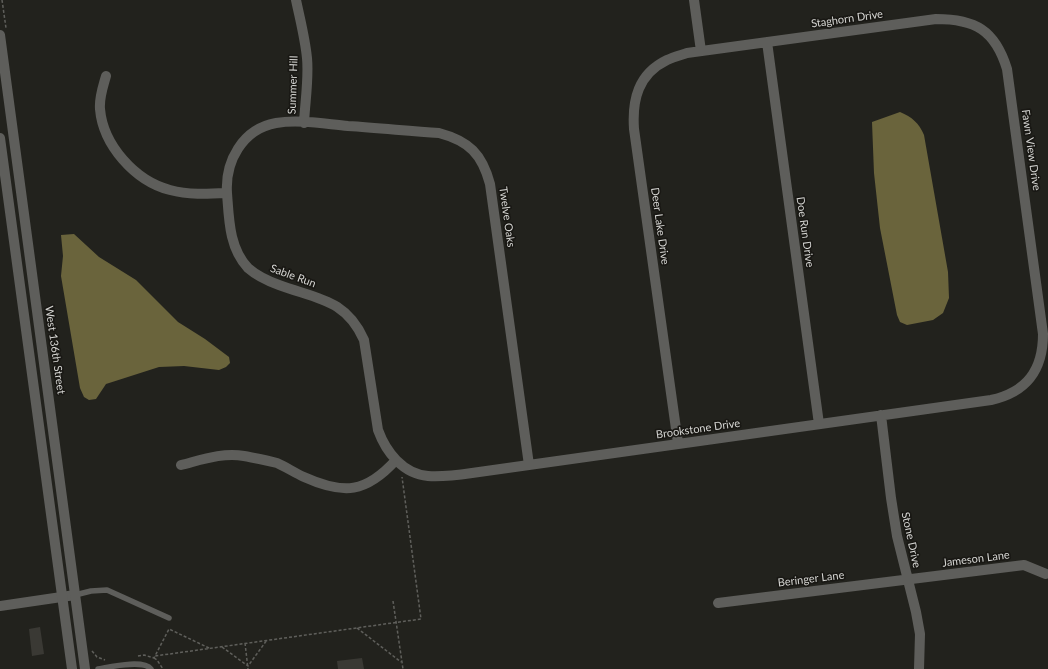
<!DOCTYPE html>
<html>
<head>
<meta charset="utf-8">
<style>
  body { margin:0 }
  canvas { display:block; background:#22221d }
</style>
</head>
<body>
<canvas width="1048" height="669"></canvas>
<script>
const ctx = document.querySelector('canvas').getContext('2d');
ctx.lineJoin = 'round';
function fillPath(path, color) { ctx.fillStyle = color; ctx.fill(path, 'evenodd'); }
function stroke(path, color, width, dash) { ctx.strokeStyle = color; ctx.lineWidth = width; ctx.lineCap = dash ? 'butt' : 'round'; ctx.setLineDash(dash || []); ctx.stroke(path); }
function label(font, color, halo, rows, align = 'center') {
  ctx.font = font + ' Lato,sans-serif'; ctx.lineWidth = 3.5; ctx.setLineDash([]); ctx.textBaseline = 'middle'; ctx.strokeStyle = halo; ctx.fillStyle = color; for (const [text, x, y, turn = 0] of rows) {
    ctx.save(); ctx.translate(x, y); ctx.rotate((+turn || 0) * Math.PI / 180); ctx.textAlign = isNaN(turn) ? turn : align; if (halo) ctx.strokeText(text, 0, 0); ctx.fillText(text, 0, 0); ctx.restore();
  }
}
fillPath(new Path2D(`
  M900 112C912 117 919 123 924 135L948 272 949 298 943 313 933 320 907 325 900 322 897 315 880 228 874 173 872 122Z
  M74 234 99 257 136 280 178 322 205 339 229 357 230 363 226 367 219 370 184 366 159 367 106 384 96 399 89 400 84 397 80 388 61 276 63 256 61 235Z`), '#6a643c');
fillPath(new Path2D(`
  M40 627 44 654 32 656 29 629Z
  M362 658 364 669H338L337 661Z`), '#3a3934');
stroke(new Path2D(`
  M2 0 6 28
  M393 601 403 669
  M357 628 401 662
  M245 643 248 669
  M222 647 248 666 267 640
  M209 648 169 629 155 656 421 619 402 477
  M92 651 97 657 105 660
  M138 656 144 655 154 658 155 656
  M154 658 157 660 163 669`), '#5f5f5b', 1.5, [3, 2]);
stroke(new Path2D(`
  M75 595 91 591 107 590 169 618
  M98 669C110 667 143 659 151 669`), '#5e5e5b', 5.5);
stroke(new Path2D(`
  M296 0C300 19 305 38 307 58 309 79 305 102 304 123
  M694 0 701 51
  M767 42 819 424
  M106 76C103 87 99 97 100 109 103 145 135 181 170 190 189 195 207 194 227 193
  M881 415 891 498 897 536 916 612 920 634 919 669
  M181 465C201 460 223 452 244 456 254 458 266 460 277 463 286 467 295 473 304 477 344 495 366 493 396 460
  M529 465 490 184C482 154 469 141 439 133 409 131 379 128 348 126 325 124 299 119 276 123 242 129 225 162 227 193 229 219 229 248 248 268 257 276 268 281 279 285 317 299 346 299 364 340L378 430C386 452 403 474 428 476 443 477 458 475 472 473L991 400C1027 392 1043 370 1043 334L1007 69C995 30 975 19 936 19L687 53C681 55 673 57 667 60 638 74 632 100 634 129L678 443
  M718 603 1024 565 1046 574
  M0 606 75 595`), '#5e5e5b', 10);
stroke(new Path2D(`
  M0 35 85 669
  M0 138 72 669`), '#5e5e5b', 10);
label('11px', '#d6d6d3', '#191814', [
  ["Staghorn Drive",847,19,-8],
  ["Summer Hill",293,85,-88],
  ["Fawn View Drive",1031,150,82],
  ["Twelve Oaks",507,217,82],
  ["Deer Lake Drive",660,226,82],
  ["Doe Run Drive",805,232,82],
  ["Sable Run",293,276,20],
  ["West 136th Street",55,350,82],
  ["Brookstone Drive",698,429,-8],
  ["Stone Drive",911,540,78],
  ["Jameson Lane",976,559,-7],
  ["Beringer Lane",811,579,-7]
]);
</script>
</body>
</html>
